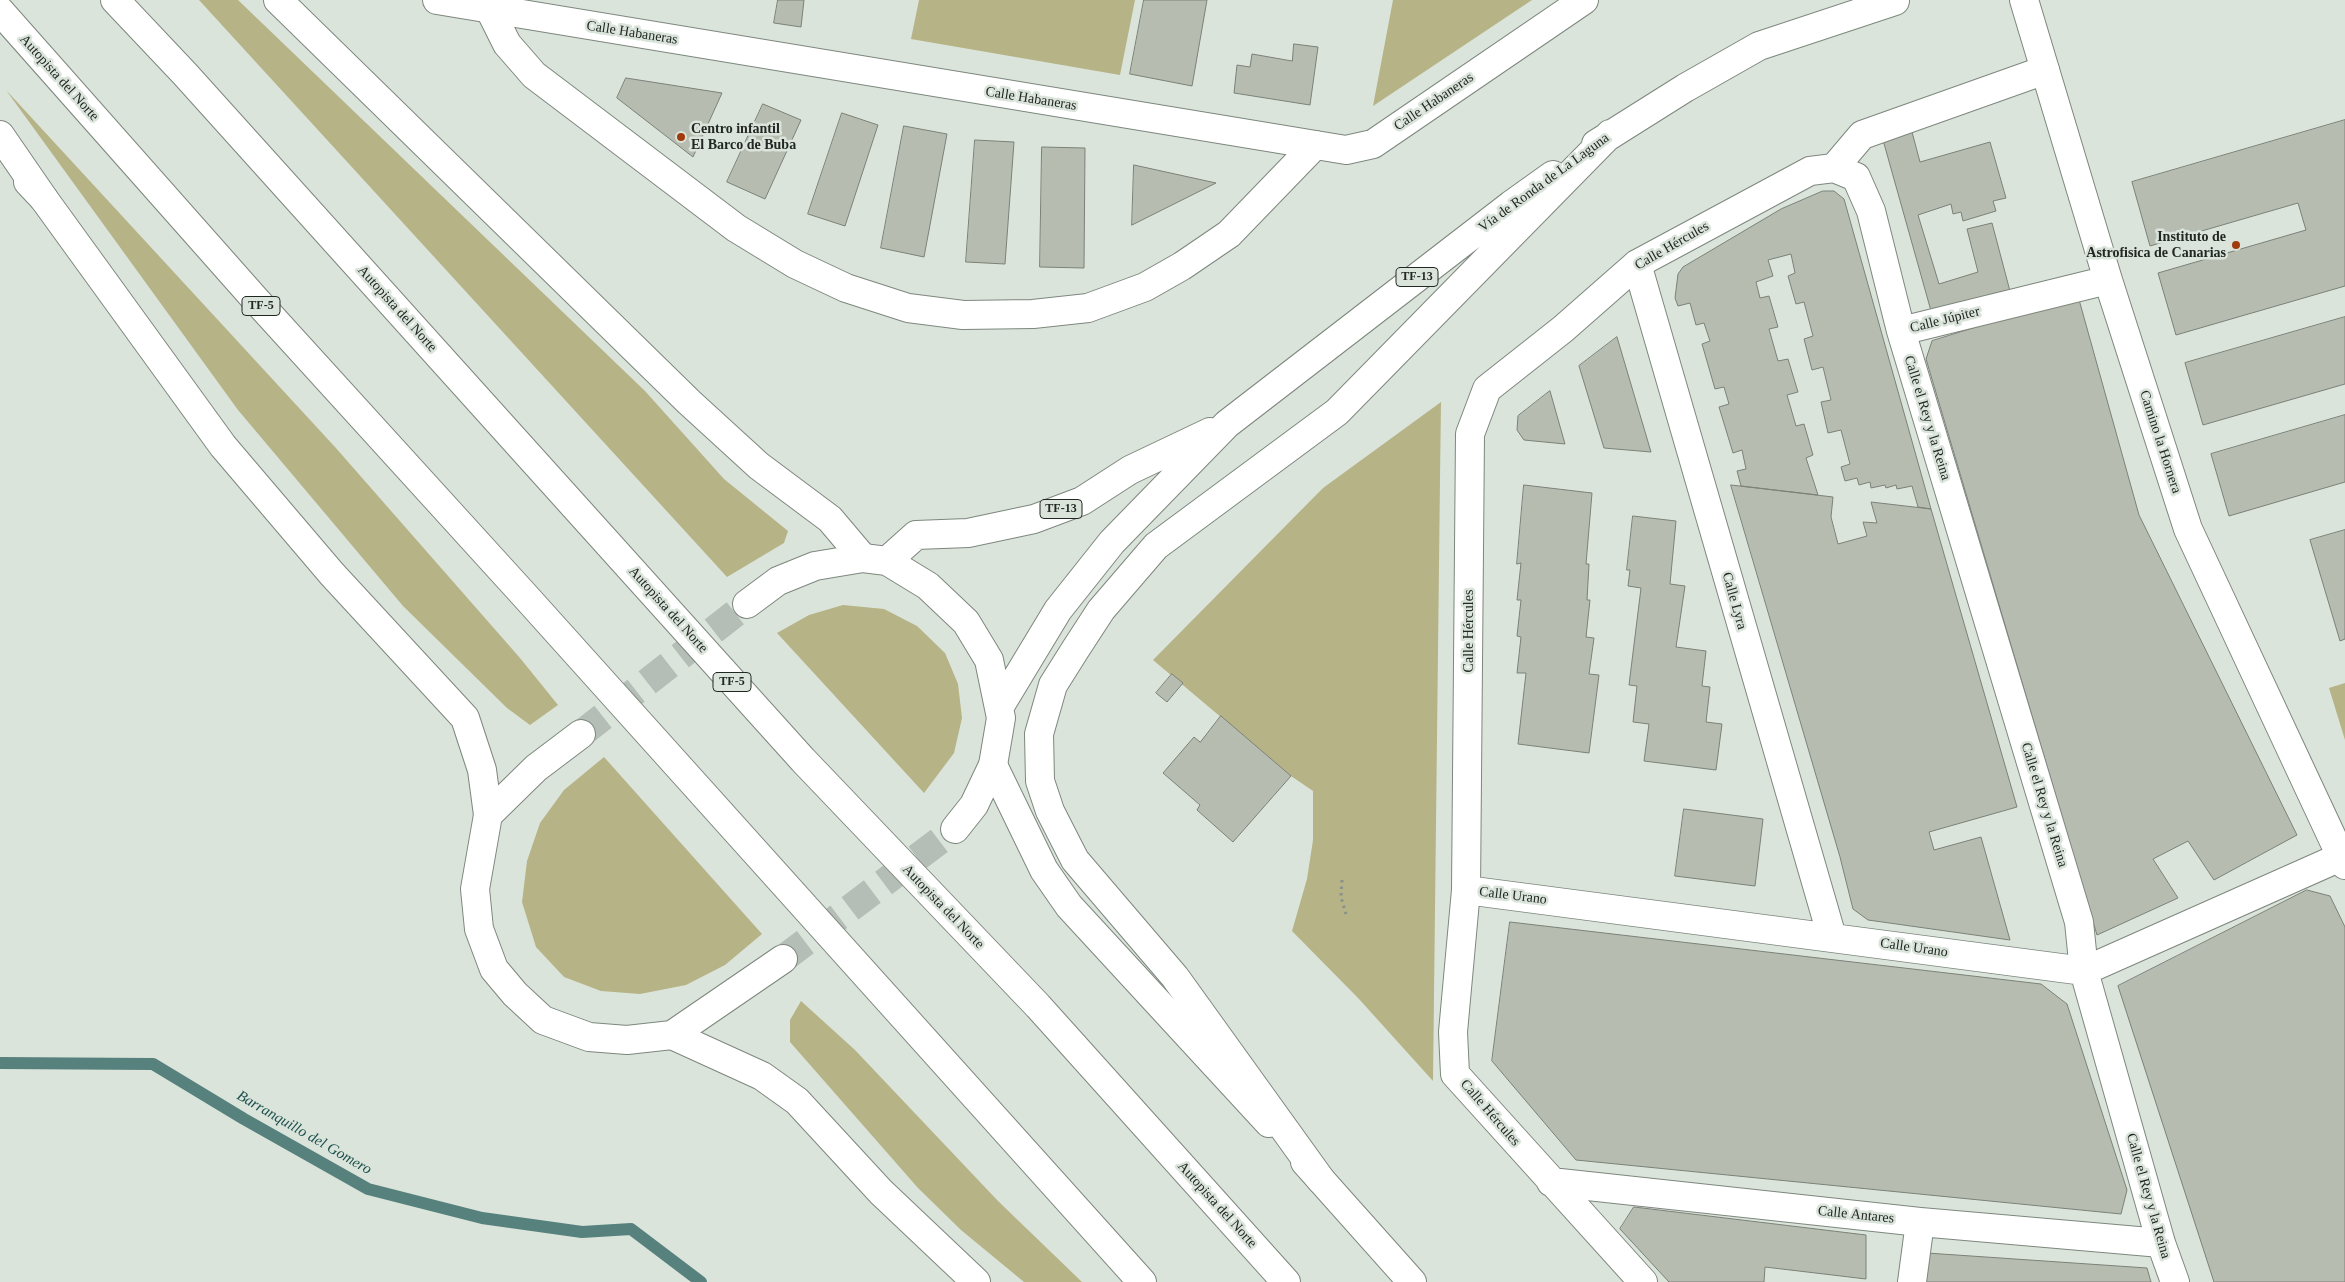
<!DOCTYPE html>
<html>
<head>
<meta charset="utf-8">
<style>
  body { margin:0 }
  canvas { display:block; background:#dae4db }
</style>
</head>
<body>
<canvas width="2345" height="1282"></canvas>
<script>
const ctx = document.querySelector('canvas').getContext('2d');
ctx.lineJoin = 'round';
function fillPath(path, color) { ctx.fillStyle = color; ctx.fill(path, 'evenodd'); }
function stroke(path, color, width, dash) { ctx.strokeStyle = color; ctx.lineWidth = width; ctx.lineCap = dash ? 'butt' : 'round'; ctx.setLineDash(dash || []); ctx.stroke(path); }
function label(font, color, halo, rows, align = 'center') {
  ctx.font = font + ' "Times New Roman",serif'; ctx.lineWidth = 5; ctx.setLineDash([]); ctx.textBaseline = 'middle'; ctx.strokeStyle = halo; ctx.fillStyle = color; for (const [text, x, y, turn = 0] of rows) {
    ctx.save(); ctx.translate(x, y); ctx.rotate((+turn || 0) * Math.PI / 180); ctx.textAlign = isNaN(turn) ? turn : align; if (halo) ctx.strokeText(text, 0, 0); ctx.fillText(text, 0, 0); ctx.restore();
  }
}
fillPath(new Path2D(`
  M199 0H238L645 391 724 479 788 531 784 543 727 577Z
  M919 0H1135L1120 75 911 39Z
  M1393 0H1532L1373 106Z
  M6 90 335 447 520 658 558 705 530 725 507 708 403 606 238 410Z
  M1441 402 1440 479 1433 1081 1359 999 1292 931 1307 879 1313 840V791L1291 776 1153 660 1323 488Z
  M843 605 884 609 917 626 945 653 958 684 962 718 954 753 924 793 777 633 809 615Z
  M2345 683V740L2329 688Z
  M604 757 762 934 725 965 686 985 640 994 601 991 564 977 536 947 522 902 527 861 540 823 564 790Z
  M801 1001 855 1050 998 1201 1082 1282H1024L961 1230 918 1188 790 1042V1020Z`), '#b6b386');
stroke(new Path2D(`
  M0 1063 153 1064 244 1119 368 1189 482 1218 582 1232 631 1229 701 1282`), '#57817d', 12);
const building = new Path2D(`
  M778 0H804L801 27 774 23Z
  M1144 0H1207L1192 86 1130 74Z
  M1294 44 1318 47 1310 105 1234 93 1237 65 1250 67 1252 54 1292 61Z
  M626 78 722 93 693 157 617 98Z
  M763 104 801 120 765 199 727 182Z
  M842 113 878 125 845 226 808 214Z
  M2345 120V286L2176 335 2158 273 2306 230 2298 203 2150 246 2132 182Z
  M904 126 947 134 924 257 881 248Z
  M1912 132 1920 162 1990 142 2006 198 1993 201 1996 211 1963 221 1961 212 1953 214 1951 204 1918 215 1939 284 1978 272 1967 229 1992 223 2011 295 1933 318 1883 140Z
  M975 140 1014 142 1005 264 966 262Z
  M1042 147 1085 148 1084 268 1040 267Z
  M1134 165 1216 183 1132 225Z
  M1823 191H1834L1844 199 1931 509 1918 507 1912 486 1897 489 1896 485 1886 488 1885 485 1871 488 1870 482 1859 485 1857 478 1845 481 1841 467 1850 464 1841 430 1828 433 1821 402 1831 400 1823 367 1812 370 1804 339 1813 336 1804 302 1796 304 1788 276 1795 273 1791 254 1768 260 1773 276 1756 282 1760 298 1769 296 1778 327 1769 329 1778 361 1788 359 1798 392 1787 395 1796 426 1804 424 1813 455 1806 458 1818 495 1741 486 1737 471 1746 469 1742 450 1733 453 1719 407 1729 404 1724 387 1715 389 1702 344 1710 341 1704 323 1696 325 1690 303 1678 306 1675 298 1678 274 1683 267 1781 209Z
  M2078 296 2139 515 2297 835 2214 880 2188 841 2153 859 2178 898 2097 935 1926 359 1932 341Z
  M2345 317V384L2203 425 2185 363Z
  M1617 337 1651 452 1604 448 1579 366Z
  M1550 391 1565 444 1524 440 1517 430 1518 416Z
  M2345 415V482L2229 516 2211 454Z
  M1524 485 1592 493 1586 564H1589L1587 600H1590L1586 637 1594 638 1589 674 1599 675 1589 753 1518 744 1526 673H1517L1521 637 1517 636 1521 600H1517L1521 563 1517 564Z
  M1731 485 1833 497 1831 517 1838 544 1867 536 1863 522 1877 523 1871 502 1931 509 2017 807 1929 832 1934 850 1981 837 2010 940 1868 920 1853 909 1840 857Z
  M1633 516 1676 521 1670 584 1685 586 1676 647 1706 651 1702 686 1710 687 1706 722 1722 724 1716 770 1644 761 1649 724 1633 722 1637 686 1629 685 1641 588 1628 586 1630 570H1627Z
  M2345 530V639L2340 641 2310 540Z
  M1172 674 1183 683 1167 702 1156 693Z
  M1221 716 1291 776 1233 842 1197 810 1200 805 1163 773 1194 737 1200 742Z
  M1684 809 1763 819 1755 886 1675 876Z
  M2307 890 2330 896 2345 927V1282H2214L2118 986Z
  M1510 922 2041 984 2067 1004 2127 1190 2121 1214 1576 1160 1492 1061Z
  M1634 1207 1866 1235V1279L1765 1267 1764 1282H1669L1620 1229Z
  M1927 1253 2147 1268 2151 1282H1923Z`);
fillPath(building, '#b7bcb1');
stroke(building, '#7c8177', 1);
stroke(new Path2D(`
  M581 734 747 604
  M783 959 955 829`), '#b5beb6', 28, [28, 14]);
const pedestrian = new Path2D(`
  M490 10 507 44 534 75 736 228 795 264 846 288 908 308 963 315 1033 314 1088 308 1145 287 1182 266 1229 234 1315 145
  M1834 168 1862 135 2045 70`);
const minor = new Path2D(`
  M437 0 1346 150 1373 144 1584 0
  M2024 0 2108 280 2188 529 2345 865
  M1637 264 1832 937
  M1901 331 2108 280
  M1466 890 2084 971 2345 855
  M1551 1182 1920 1222 2161 1243
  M1643 1282 1455 1074 1453 1032 1466 890 1470 434 1487 389 1563 329 1637 264 1810 171 1834 168 1856 177 1871 211 1901 331 2079 922 2084 971 2161 1243 2175 1282
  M1912 1282 1920 1222`);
const tertiary = new Path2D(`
  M993 765 1044 870 1069 906 1269 1123
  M1305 1162 1412 1282`);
const secondary = new Path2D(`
  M278 0 689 402 759 466 830 519 863 558
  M28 182 44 199 223 446 332 574 465 718 482 770 488 815`);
const primary = new Path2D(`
  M1596 144 1685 88 1759 46 1895 1
  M887 561 916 535 968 533 1034 519 1082 501 1130 470 1210 432
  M747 604 778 581 815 566 863 558 887 561 928 586 966 622 989 660 1001 718 993 765 974 805 955 829
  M1000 706 1058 610 1112 542 1227 424 1511 205 1553 175
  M581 734 536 768 488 815 475 889 479 929 494 969 515 994 543 1020 589 1037 627 1040 672 1035 783 959
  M1321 1180 1175 977 1075 860 1050 811 1040 781 1039 734 1053 685 1075 650 1101 610 1156 546 1337 412 1610 134`);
const motorway = new Path2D(`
  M115 0 185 74 803 760 1038 1006 1286 1282
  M0 11 255 299 527 598 1142 1282
  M0 135 44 199
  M672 1035 762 1076 797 1101 881 1192 976 1282`);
stroke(pedestrian, '#7e877e', 30);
stroke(minor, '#7e877e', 30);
stroke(tertiary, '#7e877e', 30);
stroke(secondary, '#7e877e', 30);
stroke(primary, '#7e877e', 30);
stroke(motorway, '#7e877e', 30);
stroke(new Path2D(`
  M1342 880 1341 897 1346 914`), '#89918a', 3, [2.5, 4]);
stroke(pedestrian, '#fff', 28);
stroke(minor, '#fff', 28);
stroke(tertiary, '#fff', 28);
stroke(secondary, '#fff', 28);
stroke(primary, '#fff', 28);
stroke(motorway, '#fff', 28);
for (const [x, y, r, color] of [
  [681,137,5,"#a03b0c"],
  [2236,245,5,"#a03b0c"]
]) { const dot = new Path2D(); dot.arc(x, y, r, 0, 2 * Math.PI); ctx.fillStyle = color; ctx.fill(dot); stroke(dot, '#dae4db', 2); }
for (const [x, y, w] of [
  [1417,277,42],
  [261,306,38],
  [1061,509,42],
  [732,682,38]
]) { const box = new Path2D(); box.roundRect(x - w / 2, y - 9.5, w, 19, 4); ctx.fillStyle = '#dae4db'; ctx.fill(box); stroke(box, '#232723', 1); }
label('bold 12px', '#232723', null, [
  ["TF-13",1417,277],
  ["TF-5",261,306],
  ["TF-13",1061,509],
  ["TF-5",732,682]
]);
label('14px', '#232723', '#dae4db', [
  ["Calle Habaneras",632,33,9],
  ["Autopista del Norte",59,78,48],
  ["Calle Habaneras",1031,99,9],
  ["Calle Habaneras",1434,102,-34],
  ["Vía de Ronda de La Laguna",1544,183,-36],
  ["Calle Hércules",1672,246,-30],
  ["Autopista del Norte",397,309,48],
  ["Calle Júpiter",1945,320,-14],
  ["Calle el Rey y la Reina",1927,418,73],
  ["Camino la Hornera",2160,442,72],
  ["Calle Lyra",1734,601,74],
  ["Autopista del Norte",668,610,48],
  ["Calle Hércules",1469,631,-90],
  ["Calle el Rey y la Reina",2044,805,73],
  ["Calle Urano",1513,896,7],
  ["Autopista del Norte",943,907,46],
  ["Calle Urano",1914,948,8],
  ["Calle Hércules",1490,1113,49],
  ["Calle el Rey y la Reina",2148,1196,74],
  ["Autopista del Norte",1217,1205,48],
  ["Calle Antares",1856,1215,6]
]);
label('bold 14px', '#232723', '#dae4db', [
  ["Centro infantil",691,129],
  ["El Barco de Buba",691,145],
  ["Instituto de",2226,237,"right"],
  ["Astrofisica de Canarias",2226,253,"right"]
], 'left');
label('italic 15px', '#1c504d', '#dae4db', [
  ["Barranquillo del Gomero",304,1133,30]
]);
</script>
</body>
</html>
